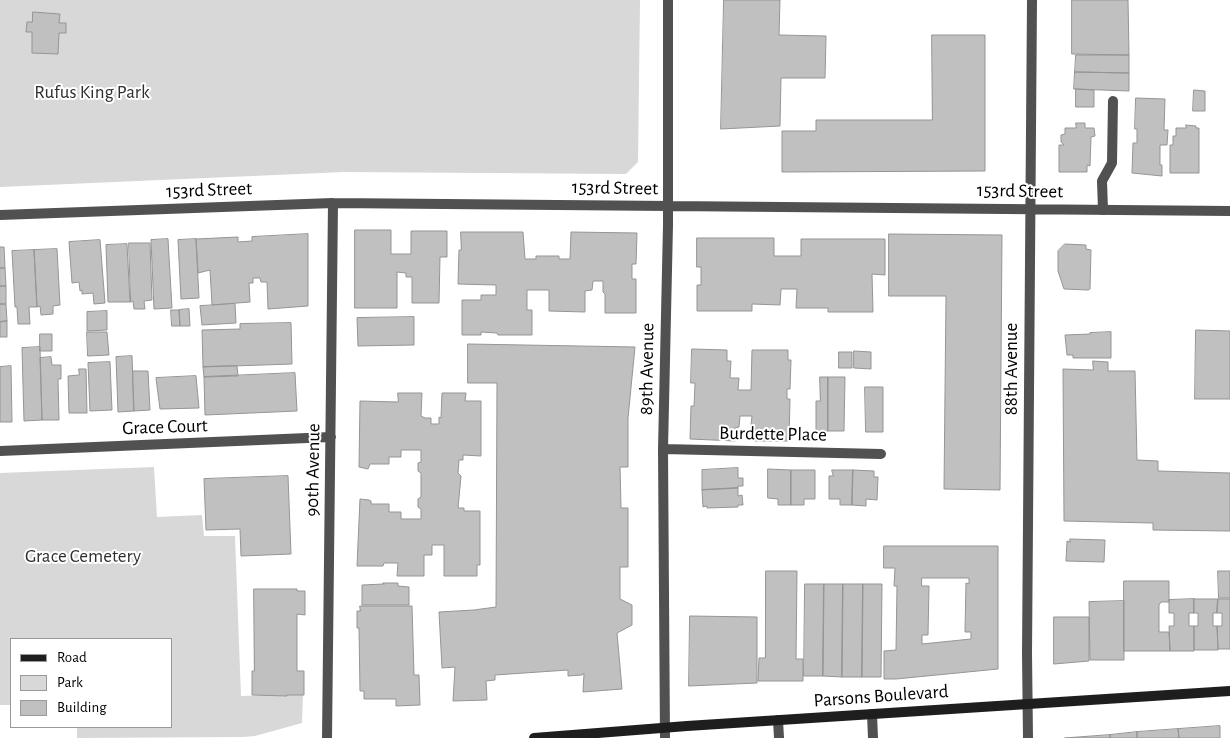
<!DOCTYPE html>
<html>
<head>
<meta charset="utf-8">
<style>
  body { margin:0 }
  #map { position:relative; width:1230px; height:738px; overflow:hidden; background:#fff; font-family:"Alegreya Sans",sans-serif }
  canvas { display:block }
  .legend { position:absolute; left:10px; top:638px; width:162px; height:90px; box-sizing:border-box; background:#fff; border:1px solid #999; margin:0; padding:6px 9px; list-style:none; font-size:15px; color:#000 }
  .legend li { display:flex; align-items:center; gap:10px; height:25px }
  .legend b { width:25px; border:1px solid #999 }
</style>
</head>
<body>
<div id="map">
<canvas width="1230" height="738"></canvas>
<ul class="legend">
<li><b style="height:6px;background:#1e1e1e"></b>Road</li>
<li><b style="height:14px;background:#d8d8d8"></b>Park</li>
<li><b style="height:14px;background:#c0c0c0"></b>Building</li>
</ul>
</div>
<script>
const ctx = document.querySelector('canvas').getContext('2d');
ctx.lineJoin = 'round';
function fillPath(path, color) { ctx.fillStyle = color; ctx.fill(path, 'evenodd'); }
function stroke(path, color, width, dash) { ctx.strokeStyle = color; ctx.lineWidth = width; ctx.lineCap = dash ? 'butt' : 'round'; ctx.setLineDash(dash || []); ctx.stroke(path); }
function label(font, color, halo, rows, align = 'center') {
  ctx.font = font + ' "Alegreya Sans",sans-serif'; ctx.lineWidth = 4; ctx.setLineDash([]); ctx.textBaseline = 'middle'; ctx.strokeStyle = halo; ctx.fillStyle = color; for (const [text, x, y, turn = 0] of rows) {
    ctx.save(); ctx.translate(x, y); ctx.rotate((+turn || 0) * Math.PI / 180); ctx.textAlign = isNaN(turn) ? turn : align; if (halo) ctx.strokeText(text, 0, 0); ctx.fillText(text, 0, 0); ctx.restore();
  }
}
fillPath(new Path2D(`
  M0 0H640L638 162 626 174 344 172 0 187Z
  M154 467 157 517 202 515 204 536H235L241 696 303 694 302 723 255 736 243 737 77 738V727H171V639H11V705H0V473Z`), '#d8d8d8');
const building = new Path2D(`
  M724 0H780L779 35 826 36 825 78H781L780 126 721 129Z
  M1072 0H1128L1129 55 1072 54Z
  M33 12 60 14 59 23H66V33H59L58 54 32 53V32H26L27 22H32Z
  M932 35H985V171L782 172V131H816V120H932Z
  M1076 55H1129V73L1075 72Z
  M1075 72 1129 73V91L1074 89Z
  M1076 89 1094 90V107H1076Z
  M1194 90 1205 91V111H1193Z
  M1136 98 1165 99 1164 130H1168L1167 145H1160V165H1162V176L1132 173 1133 143H1137V129H1135Z
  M1076 123H1085V128H1094L1095 136 1091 137 1090 166 1087 165V172H1059V145H1064L1061 142V135L1065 134V128H1076Z
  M1186 125 1196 126V128H1199V173H1170V145H1173V136H1176V128H1186Z
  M355 230H391V254H411V231H447V257H440L439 303H412V277H406V273L397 272V308H355Z
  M461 232H523L525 259H536V256H559V259H570L571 232 637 233 636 264H632V279H636V313H605V294L603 292V281H593L592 290 585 291V312L549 311V290H527V310H532V335H498L497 333 481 332V335H462V300H481V295H496V285L458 284 459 250H461Z
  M308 234V306L268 309 267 282H261L260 278H253V283H249L250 302 212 305 210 270 198 273 196 239 238 237V242L252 241V237Z
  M889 234 1002 235 1000 490 944 489 946 296H889Z
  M697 238H774V256H801V239H885V275L872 274 873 312H828V308H796L797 289H781L780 305 752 304V311H697V285H701V267H697Z
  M168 239 172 308 154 309 151 240Z
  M196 239 199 298 181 299 178 240Z
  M100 240 105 303 94 304 93 293 82 294V290L80 291 79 282 72 283 69 242Z
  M129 243H150L152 300 144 301 145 309H134L133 301 131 302Z
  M127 244 130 302H108L106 245Z
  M1065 244 1086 245V249L1091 250 1090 289 1088 290 1064 289 1058 271V251Z
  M0 247H4L5 268H0Z
  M57 249 60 305 53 306V314L41 315 40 306 37 307 34 250Z
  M34 250 37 307H29L30 324H18L17 307H15L12 251Z
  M0 268H5L6 286H0Z
  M0 286H6V304H0Z
  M0 304H6L7 321 0 322Z
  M235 304 236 323 202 325 200 306Z
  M189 309 190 326H180L179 310Z
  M171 310H179L180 326H172Z
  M107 311V330L87 331V312Z
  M414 317V345L358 346 357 318Z
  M7 321V337H0V322Z
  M291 323 292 364 203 367 202 330 240 329V324Z
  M1196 330 1230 331V399H1195Z
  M87 332H107L109 355 88 356Z
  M1111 332V358H1073V355H1067L1065 335 1090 334V333Z
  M40 334H52V351H40Z
  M468 344 635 347 628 418V467H620L621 508H628V567H620V599L632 605V625L617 633 622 689 583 692 584 673 582 675 568 676V670L495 675V680L486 681 487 700 453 701 455 667 442 668 439 612 474 610 496 607 497 383H468Z
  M40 347 42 420 24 421 22 348Z
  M692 349 727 350V361H731L730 378H739L738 390H751L752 350H788V360H791L790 389H787V399H790L789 441H755V426L751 425 752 416H740L739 427 735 428V441L690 439 691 406H694L695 383H691Z
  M854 351 871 352V369L854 368Z
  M839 352H852V368H839Z
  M132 356 134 411 118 412 116 357Z
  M51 357 52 365H61V379H58L59 420H42L40 358Z
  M1093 361 1108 362V371H1135L1137 460 1158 461V471L1230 473V531L1153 530V523L1064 521 1063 369 1093 370Z
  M110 362 112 410 90 411 88 363Z
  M11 366 12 422H0V367Z
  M237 366 238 376 204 377 203 367Z
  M79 369H86L87 413H69L68 376 79 375Z
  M133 371H148L150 410 134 411Z
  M295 373 297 411 205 415 204 377Z
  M196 376 199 408 160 409 156 378Z
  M820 377H828V431H816V401H820Z
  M828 377H845L844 431H828Z
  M865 387H883V432H866Z
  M398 393H422L421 416 425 418H431V424H439V417L441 418 442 393H466L465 401H481V456L463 455V460H459L458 473 461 476 458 508H464V511H480V565H477V576H444V545H432V555H424V576H397L398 563H384L383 566H357L360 499 369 500 371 501V504H389V512H401V519H421V509L418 507V499L421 497V473L418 471V463L421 462V450H401V457H389V464H370L368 469 359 467 360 401 398 402Z
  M738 468V478H743V486H738V488L702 490V470Z
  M768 469 791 470V505H778V499L768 498Z
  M791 470H815V499H804V505H791Z
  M832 470H853L852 505H840V499H829V476H833Z
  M853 470 874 471V477H878L877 500 866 499V506L852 505Z
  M288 476 291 554 241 556 240 529 206 530 204 479Z
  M738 488V496L742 495 743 505H738V507L707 508V506L703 507 702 490Z
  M1070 539 1105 540 1104 562 1066 561 1067 541 1070 542Z
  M884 546H998V669L896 679H884V651L896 650 897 586H894L895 568H884ZM922 578H969V584L966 583 965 632H971V639L922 644V635H928L929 586H922Z
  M766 571H797L796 659H803V681H758L759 658H765Z
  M1218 571H1230V598H1219Z
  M1124 581H1169V602H1161L1159 605V632H1169L1170 651H1124Z
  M383 583H398V586L409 587V605H362V585L384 584Z
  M805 584H824L823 676H804Z
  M824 584H843L842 677 823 676Z
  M843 584H863L862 677H842Z
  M863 584H882L881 677H862Z
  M254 589H297V591H305V615L297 614V671H304V695H287V696L252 695V671H254Z
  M1194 599H1218L1217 613H1213V626H1217L1218 650H1194V626H1198V613H1194Z
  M1194 599V613H1189V626H1194V651H1170L1169 626H1174V613H1169V600Z
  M1218 599H1230V649H1218L1217 626H1222V613H1217Z
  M1124 601V660H1090L1089 602Z
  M360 606H412L414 675H419L420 705 396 706V699H364V691H360L359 628H357V611H360Z
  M690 616 757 617V683L689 686Z
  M1054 617H1089V661L1054 664Z
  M1220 726V738H1179L1178 729Z
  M1178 729 1179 738H1137V732Z
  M1137 732V738H1110V735Z
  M1110 735V738H1065Z`);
fillPath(building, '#c0c0c0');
stroke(building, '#959595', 1);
stroke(new Path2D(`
  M1103 210 1102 181 1112 163 1113 101
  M872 714 873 738
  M778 720 779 738`), '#515151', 10);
stroke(new Path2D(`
  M0 215 333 203 1230 211
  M663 449 881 454
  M0 451 331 437
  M327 738 333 203
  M665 738 663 449 668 225V0
  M1028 738 1027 653 1032 0`), '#515151', 10);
stroke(new Path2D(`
  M534 738 687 726 1230 691`), '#1e1e1e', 10);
label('19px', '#2f2f2f', '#fff', [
  ["Rufus King Park",92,92],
  ["Grace Cemetery",83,556]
]);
label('19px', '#000', '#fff', [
  ["153rd Street",615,188,1],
  ["153rd Street",209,190,-2],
  ["153rd Street",1020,191,1],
  ["89th Avenue",647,369,-89],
  ["88th Avenue",1011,369,-90],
  ["Grace Court",165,427,-2],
  ["Burdette Place",773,434,1],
  ["90th Avenue",313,470,-89],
  ["Parsons Boulevard",881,696,-4]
]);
</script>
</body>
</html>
